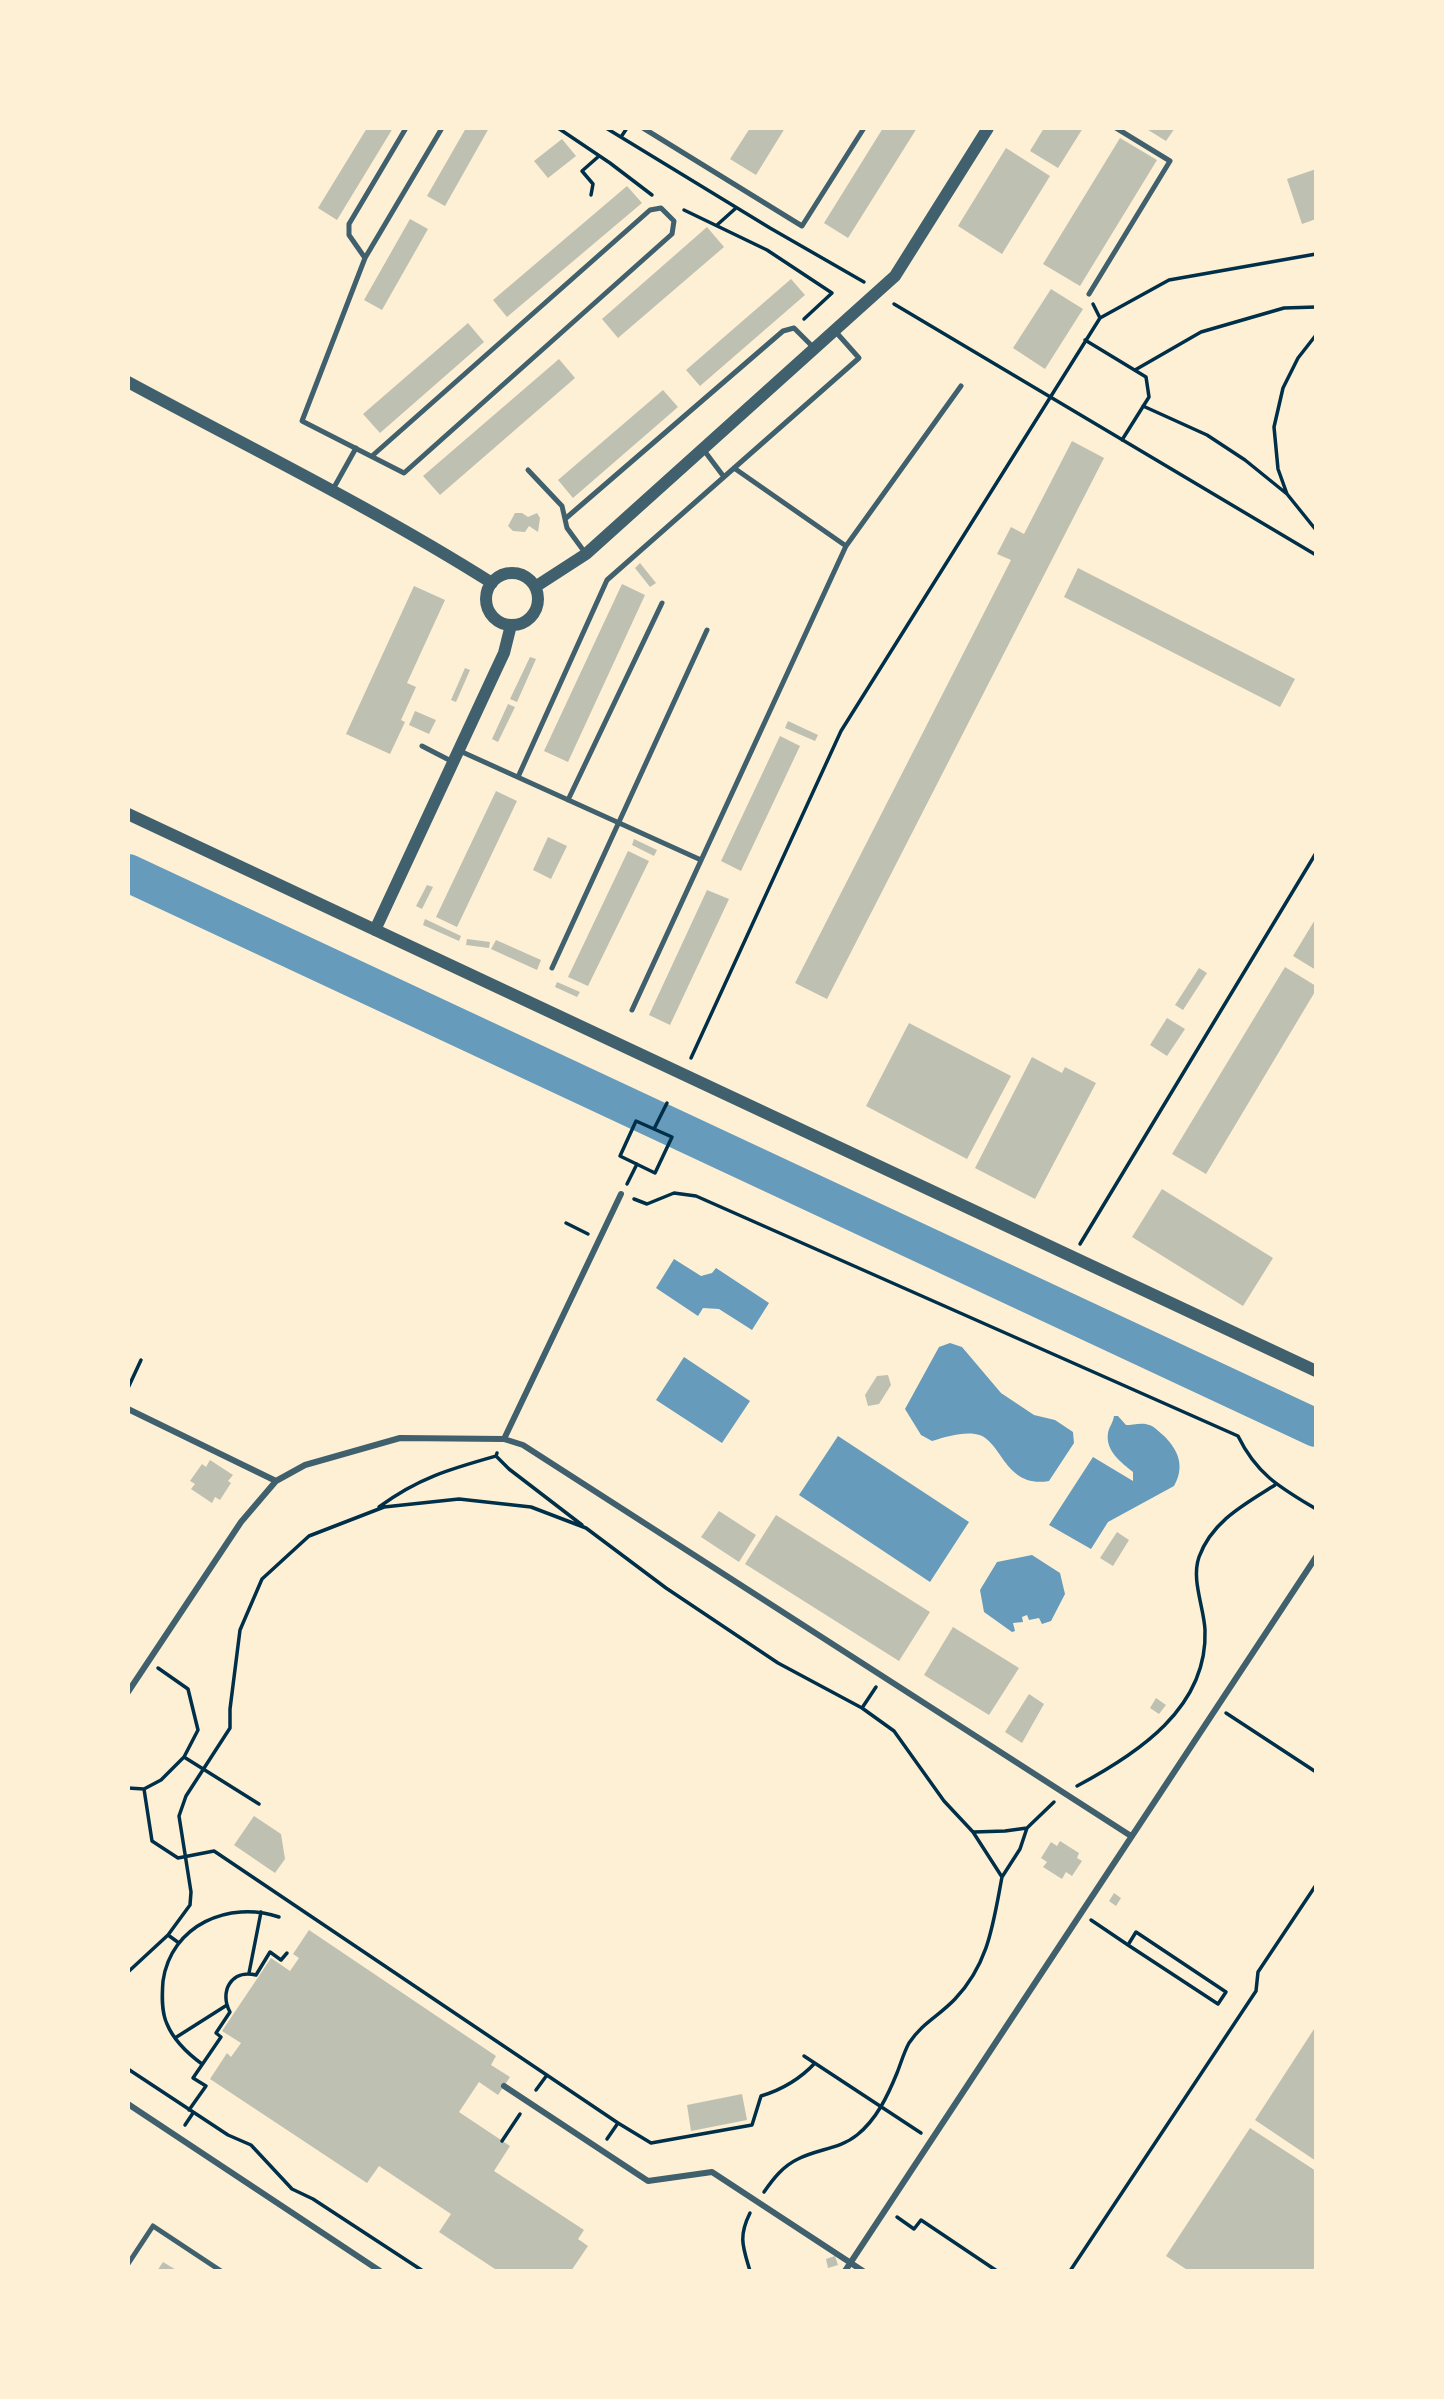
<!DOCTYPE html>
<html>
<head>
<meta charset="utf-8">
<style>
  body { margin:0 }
  #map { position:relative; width:1444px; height:2399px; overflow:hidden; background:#fdf0d5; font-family:"Varela Round",sans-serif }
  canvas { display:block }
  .frame { position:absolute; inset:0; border:130px solid #fdf0d5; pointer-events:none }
</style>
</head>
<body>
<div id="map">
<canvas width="1444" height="2399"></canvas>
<div class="frame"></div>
</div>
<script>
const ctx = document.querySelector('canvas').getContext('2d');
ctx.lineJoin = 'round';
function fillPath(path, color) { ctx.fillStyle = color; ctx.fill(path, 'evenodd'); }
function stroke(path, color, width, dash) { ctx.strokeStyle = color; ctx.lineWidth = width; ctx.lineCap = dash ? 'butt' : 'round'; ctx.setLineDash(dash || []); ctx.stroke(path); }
fillPath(new Path2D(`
  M674 1259 701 1276 712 1273 716 1268 769 1303 752 1330 719 1309 703 1308 698 1316 656 1288Z
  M950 1343 962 1347 1001 1393 1034 1415 1055 1420 1073 1432 1074 1443 1049 1481C1003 1489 1002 1437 975 1434 961 1432 946 1437 932 1441L921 1435 905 1409 939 1347Z
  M684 1357 750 1401 722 1443 656 1400Z
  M1114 1416H1118L1126 1425C1132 1425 1143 1422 1149 1425 1154 1426 1159 1432 1163 1435 1179 1450 1185 1467 1174 1486L1108 1522 1091 1549 1049 1525 1093 1457 1133 1481V1472C1122 1463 1105 1451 1108 1433 1109 1427 1113 1423 1114 1416Z
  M838 1436 969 1522 930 1582 799 1495Z
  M1032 1555 1060 1573 1065 1594 1051 1621 1042 1624 1039 1618 1029 1620 1027 1615 1022 1617 1023 1622 1013 1623 1015 1631 1012 1632 984 1612 980 1590 997 1562Z`), '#669bbc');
stroke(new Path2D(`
  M128 873 1316 1428`), '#669bbc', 38);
fillPath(new Path2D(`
  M367 128H393L337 220 318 208Z
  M466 128H489L445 206 427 196Z
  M750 128H785L756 175 730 159Z
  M883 128H917L848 238 824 223Z
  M1044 128H1083L1058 168 1030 151Z
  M1145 128H1175L1166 141Z
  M1120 138 1157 160 1080 286 1043 264Z
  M562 139 576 156 548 178 534 161Z
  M1006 148 1050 176 1002 254 958 226Z
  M1316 169V219L1302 224 1287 179Z
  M627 186 642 203 507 317 493 300Z
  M410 219 428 229 382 310 364 300Z
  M707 227 724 247 618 338 602 319Z
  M791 279 805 295 700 386 686 370Z
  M1051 289 1083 309 1045 369 1013 348Z
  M468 323 484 342 380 433 363 414Z
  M559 359 575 378 440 495 423 476Z
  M663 390 678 407 573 498 558 480Z
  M1072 441 1104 458 827 999 795 983 1011 560 997 554 1011 527 1024 534Z
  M515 513H522L528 517 537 513 540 518 538 532 529 526 525 532 513 531 508 526Z
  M640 563 656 583 650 587 635 568Z
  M1078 568 1295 679 1280 707 1064 597Z
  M622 584 645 595 568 762 544 751Z
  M414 586 445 600 407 683 416 687 401 720 405 722 390 754 346 734Z
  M530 657 536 659 517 702 510 699Z
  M465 668 470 670 456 702 451 700Z
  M508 704 515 707 498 742 492 739Z
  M415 711 436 720 429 734 409 725Z
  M788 721 818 735 815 741 785 728Z
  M780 736 800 746 741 871 721 861Z
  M496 791 517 801 457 927 436 917Z
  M548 837 567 846 551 879 533 870Z
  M634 839 657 850 654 856 632 845Z
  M628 851 649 861 588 986 568 977Z
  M427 885 433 887 422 909 416 906Z
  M707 890 729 899 670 1025 649 1015Z
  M1316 918V970L1293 956Z
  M425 919 461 936 459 941 423 925Z
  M467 939 490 942 489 948 466 945Z
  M496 940 541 960 537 970 491 949Z
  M1285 967 1316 986V990L1206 1174 1172 1154Z
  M1199 968 1207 973 1183 1010 1175 1005Z
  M557 982 580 992 577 997 555 987Z
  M1167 1018 1185 1029 1167 1056 1150 1045Z
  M909 1023 1011 1076 967 1159 866 1106Z
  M1032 1057 1062 1073 1065 1067 1096 1083 1035 1199 975 1168Z
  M1162 1189 1273 1258 1243 1306 1132 1237Z
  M888 1375 891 1385 879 1404 868 1406 865 1395 877 1376Z
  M210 1460 233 1475 228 1481 231 1483 220 1500 215 1497 212 1503 191 1489 195 1484 190 1481 202 1464 206 1467Z
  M719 1511 756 1535 739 1562 701 1537Z
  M776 1515 930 1612 899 1661 745 1564Z
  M1117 1532 1129 1540 1113 1566 1100 1558Z
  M953 1627 1019 1668 989 1715 924 1675Z
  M1029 1694 1044 1704 1022 1743 1005 1732Z
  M1156 1698 1166 1705 1159 1714 1150 1708Z
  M254 1816 281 1834 285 1859 275 1873 234 1845Z
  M1060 1841 1079 1853 1077 1858 1082 1861 1072 1876 1066 1872 1062 1879 1043 1867 1047 1862 1041 1858 1051 1842 1057 1846Z
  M1114 1893 1121 1898 1116 1906 1109 1901Z
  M309 1930 496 2056 491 2065 510 2077 498 2095 479 2082 459 2112 510 2146 494 2171 584 2230 578 2239 588 2246 571 2271H498L439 2232 451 2214 379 2166 367 2183 210 2079 227 2053 231 2057 241 2043 222 2031 271 1958 290 1971 299 1958 293 1954Z
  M1316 2026V2161L1255 2120Z
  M742 2094 747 2120 691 2131 687 2105Z
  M1250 2128 1316 2171V2271H1189L1166 2256Z
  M835 2256 838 2265 828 2268 826 2259Z
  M163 2262 178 2271H157Z`), '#bec0b2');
stroke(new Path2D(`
  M558 128 610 163 652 195
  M606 128 770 228 864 282
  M621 137 627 128
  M591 195 593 184 582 171 599 156
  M684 210 767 250 832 293 804 319
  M717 225 736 208
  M894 304 1316 555
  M1093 304 1100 318
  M1316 335 1298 358 1283 388 1274 427 1278 469 1287 494 1316 530
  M1085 340 1146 377 1149 397 1122 440
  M1135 370 1201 332 1284 308 1316 307
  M1143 406 1207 435 1245 460 1287 494
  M691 1058 841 731 1100 318 1169 280 1316 254
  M636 1121 672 1137 655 1173 620 1156Z
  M654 1129 667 1103
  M627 1184 637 1164
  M634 1199 647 1204 674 1193 696 1196 1238 1436C1257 1475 1281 1488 1316 1509
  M566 1223 588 1234
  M1080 1244 1316 853
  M128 1388 141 1360
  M496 1456 509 1469 582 1525
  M379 1507C418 1478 450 1469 496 1456L497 1453
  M158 1668 188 1689 198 1730 184 1757 259 1804
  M862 1708 876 1687
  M1226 1713 1316 1772
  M1077 1786C1137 1754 1208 1708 1205 1630 1204 1607 1191 1580 1199 1557 1212 1521 1245 1504 1275 1485
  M128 1788 144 1789 152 1841 178 1858 214 1851 618 2123 607 2139
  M144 1789 161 1780 184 1757
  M974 1832 1005 1831 1027 1828
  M1002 1877 1020 1849 1027 1828 1054 1802
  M1091 1920 1128 1945 1218 2004 1226 1992 1136 1932 1128 1945
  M168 1935 179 1943
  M128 1972 168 1935 190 1905 191 1892 179 1816 186 1796 230 1728V1709L240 1630 262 1579 309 1536 384 1507 459 1499 531 1507 586 1528 666 1588 778 1663 862 1708 894 1731 944 1801 973 1832 1002 1877C993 1924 989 1963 955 1999 939 2016 922 2023 909 2043 904 2052 901 2063 897 2073 888 2095 877 2119 857 2135 840 2149 817 2149 798 2159 783 2166 773 2179 764 2192
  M249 1973 261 1912
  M175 2038 227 2005
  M804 2056 921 2133
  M202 2064C187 2053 174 2041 167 2024 161 2011 162 1994 163 1981 171 1925 229 1900 279 1917
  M128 2069 228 2135 251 2145 292 2189 313 2199 423 2271
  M536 2090 547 2075
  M189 2110 206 2086 193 2078 221 2037 216 2033 230 2012C219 1992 231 1969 256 1975L270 1952 281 1960 287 1953
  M618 2123 651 2143 752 2125 761 2096C781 2090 801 2078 815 2063
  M185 2125 193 2113
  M502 2141 520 2114
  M897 2217 914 2229 921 2220 997 2271
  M750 2271C743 2247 738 2237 750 2213
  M1070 2271 1256 1991 1258 1972 1316 1885`), '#003049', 3.5);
stroke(new Path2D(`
  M643 128 802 226 864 128
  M365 258 349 235V224L406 128
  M1089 294 1170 161 1116 128
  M703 449 724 477
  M372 456 650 210 661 208 674 221 672 234 404 473C370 456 336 438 302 421L365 258 442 128
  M734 468 846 546
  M528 470 562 506 567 528 586 554
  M332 491 356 448
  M565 519 783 331 794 328 815 349
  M422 746 453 762
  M460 751 701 860
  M518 777 607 580 859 358 835 331
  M568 800 662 603
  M552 968 707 630
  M632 1010 846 546 961 386
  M128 2264 153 2226 221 2271`), '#3f606c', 5);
stroke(new Path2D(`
  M128 1409 276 1481
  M504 1439 621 1194
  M128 1692 241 1522 276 1481 305 1465 400 1438 504 1439 523 1445 1131 1836
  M504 2086 648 2181 712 2172 863 2271
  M128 2104 380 2271
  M845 2271 1316 1557`), '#3f606c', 6);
stroke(new Path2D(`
  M128 382C250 448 375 509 492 583
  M486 599a26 26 0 1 1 52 0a26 26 0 1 1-52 0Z
  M535 587 586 554 895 276 988 128
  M128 814 1316 1371
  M375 930 496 670 504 653 511 625`), '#3f606c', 12);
</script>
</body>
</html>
